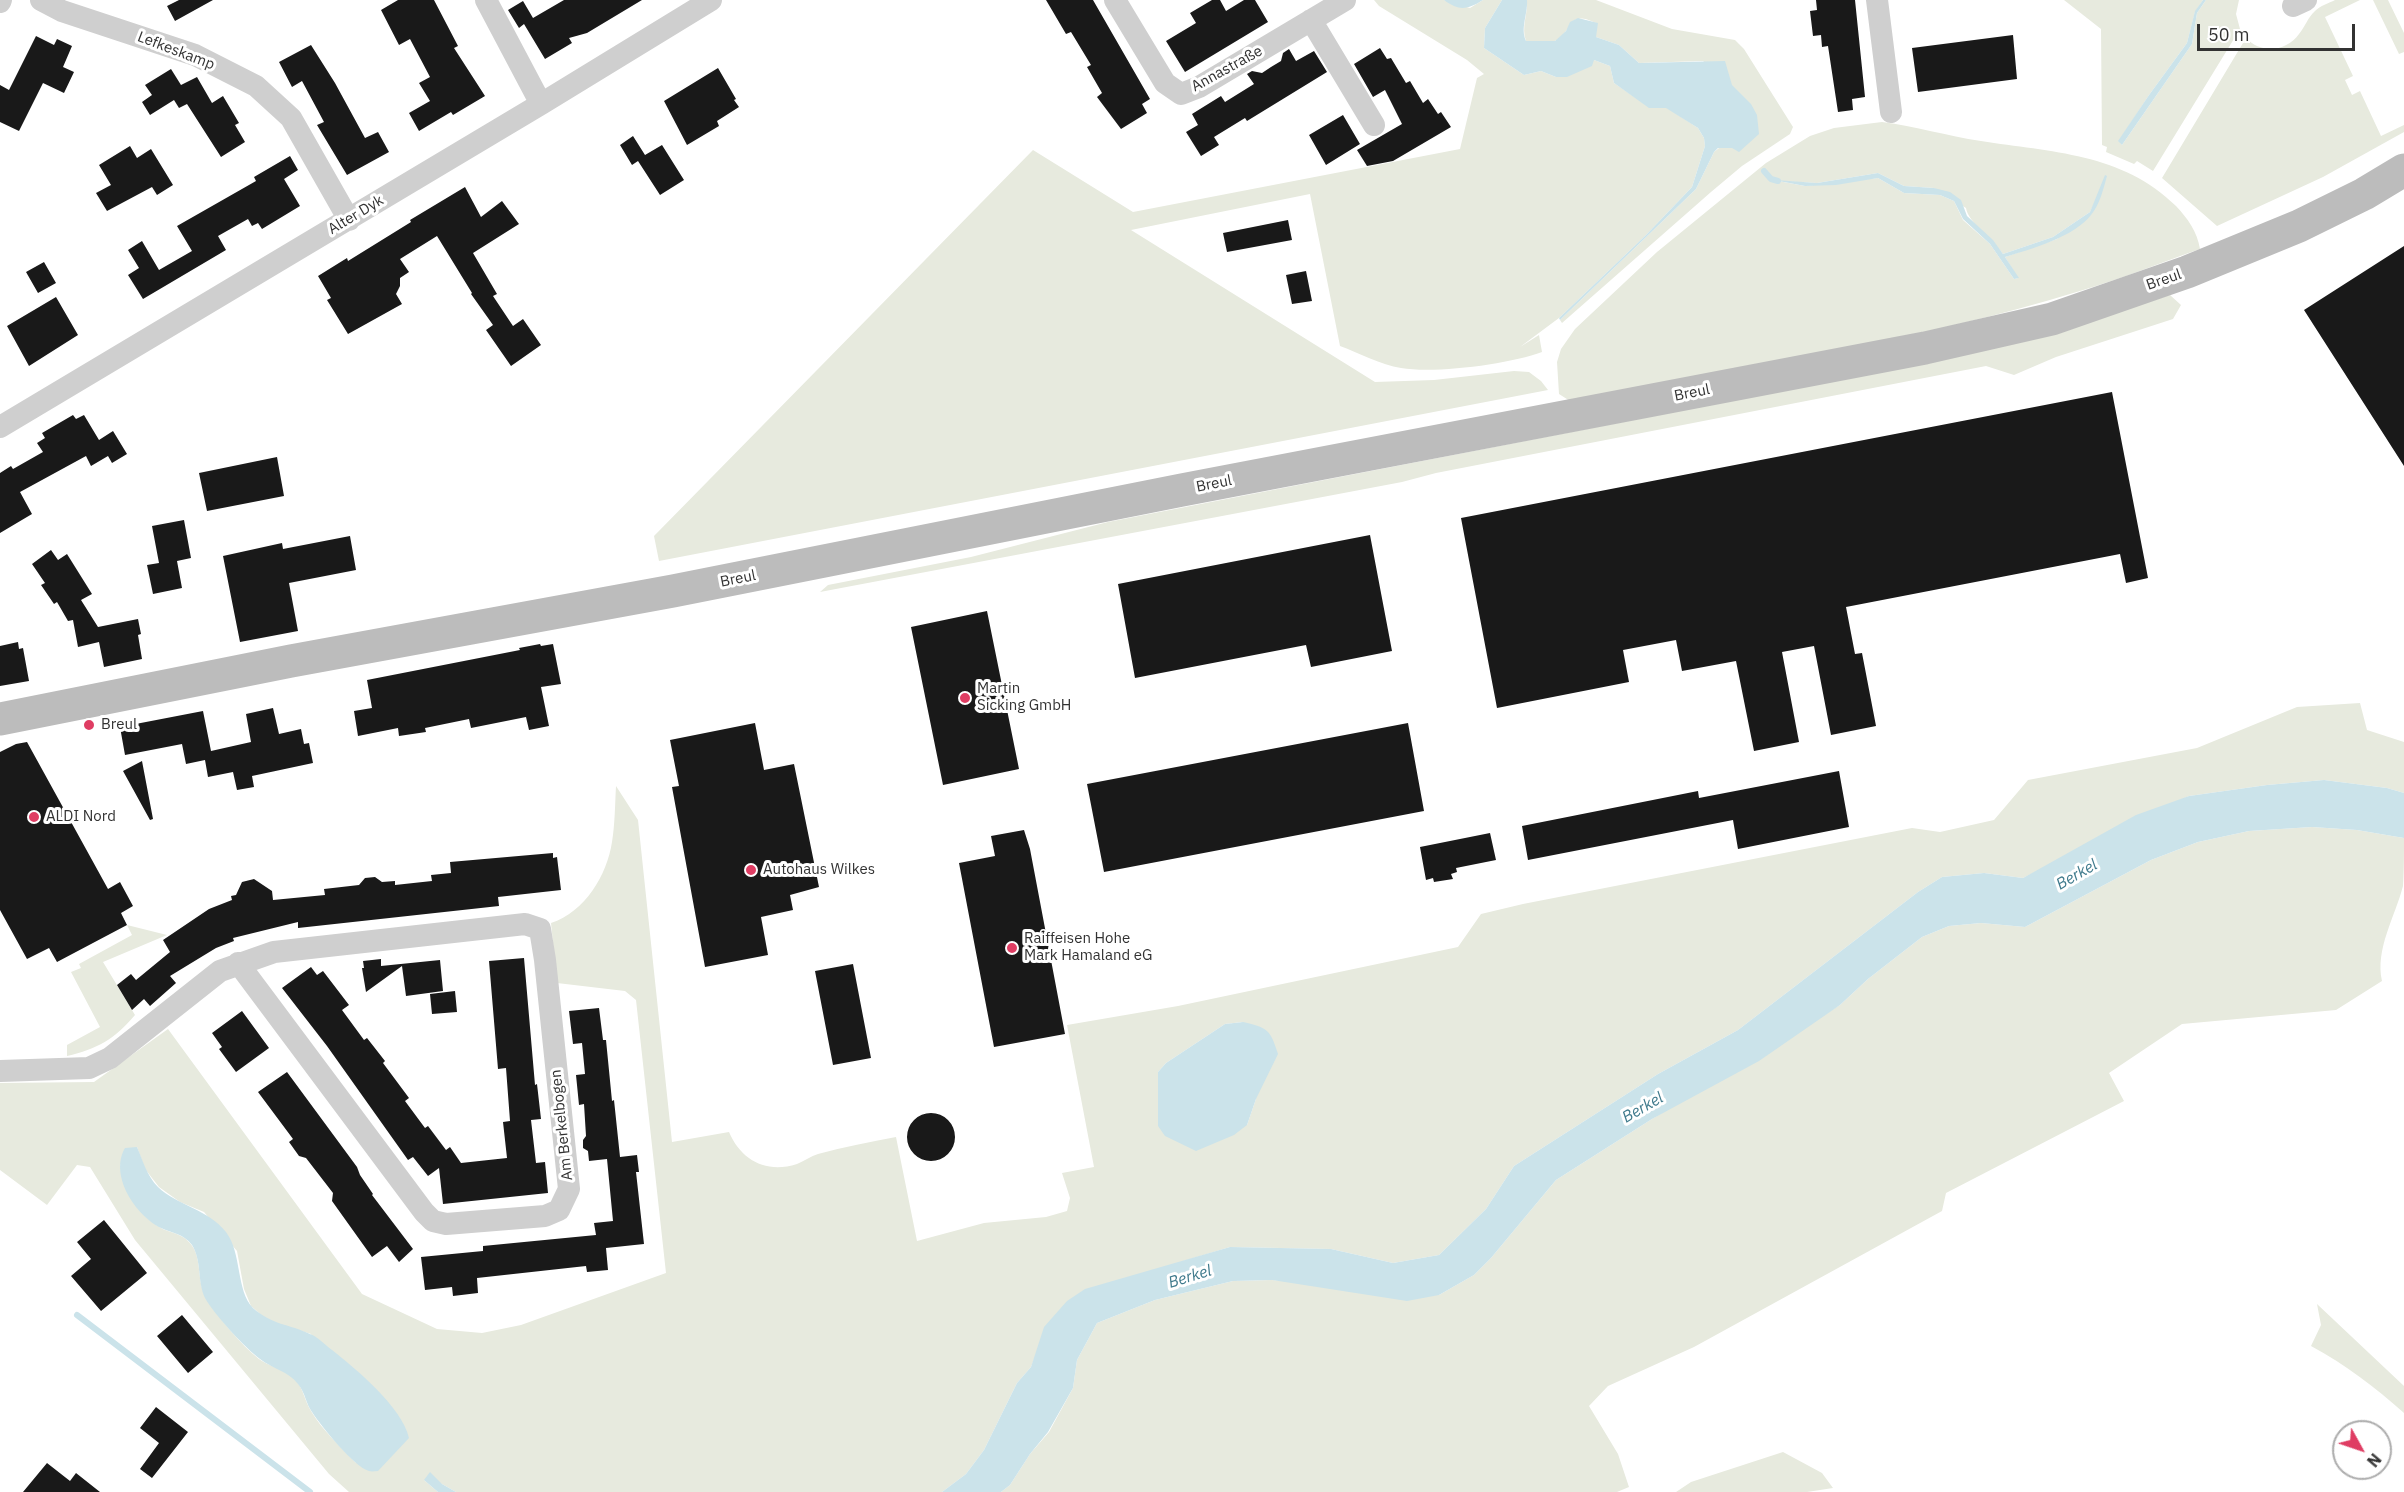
<!DOCTYPE html>
<html>
<head>
<meta charset="utf-8">
<style>
  body { margin:0 }
  #map { position:relative; width:2404px; height:1492px; overflow:hidden; background:#fff; font-family:"IBM Plex Sans",sans-serif }
  canvas { display:block }
  .north { position:absolute; left:2332px; top:1420px; width:60px; height:60px; box-sizing:border-box; background:#fff; border:2px solid #adadad; border-radius:50%; rotate:130deg; font-size:16px; font-weight:700; line-height:24px; text-align:center; color:#323232 }
  .north::after { content:''; display:block; margin:auto; width:21px; height:27px; background:#df3d63; clip-path:polygon(50% 0,100% 100%,50% 72%,0 100%) }
  .scale { position:absolute; left:2197px; top:24px; width:158px; height:27px; box-sizing:border-box; border:3px solid #323232; border-top:0; padding-left:8px; font-size:18px; line-height:21px; white-space:nowrap; color:#323232; -webkit-text-stroke:4px #fff; paint-order:stroke }
</style>
</head>
<body>
<div id="map">
<canvas width="2404" height="1492"></canvas>
<div class="north">N</div>
<div class="scale">50 m</div>
</div>
<script>
const ctx = document.querySelector('canvas').getContext('2d');
ctx.lineJoin = 'round';
function fillPath(path, color) { ctx.fillStyle = color; ctx.fill(path, 'evenodd'); }
function stroke(path, color, width, dash) { ctx.strokeStyle = color; ctx.lineWidth = width; ctx.lineCap = dash ? 'butt' : 'round'; ctx.setLineDash(dash || []); ctx.stroke(path); }
function label(font, color, halo, rows, align = 'center') {
  ctx.font = font + ' "IBM Plex Sans",sans-serif'; ctx.lineWidth = 6; ctx.setLineDash([]); ctx.textBaseline = 'middle'; ctx.strokeStyle = halo; ctx.fillStyle = color; for (const [text, x, y, turn = 0] of rows) {
    ctx.save(); ctx.translate(x, y); ctx.rotate((+turn || 0) * Math.PI / 180); ctx.textAlign = isNaN(turn) ? turn : align; if (halo) ctx.strokeText(text, 0, 0); ctx.fillText(text, 0, 0); ctx.restore();
  }
}
fillPath(new Path2D(`
  M1374 0H1444L1470 8 1483 0H1502L1485 28 1484 48 1524 75 1541 71 1556 77 1594 60 1610 66 1614 83 1649 107H1666L1698 128 1704 138 1705 146 1692 187 1646 235 1559 318 1520 347 1539 335 1542 352C1510 364 1435 374 1401 368 1381 365 1359 353 1340 346L1310 194 1131 230 1375 382 1434 380 1514 371 1529 372 1541 381 1548 390 659 561 654 536 1033 150 1133 212 1460 149 1477 78 1484 74 1467 60 1379 6Z
  M1527 0H1596L1672 29 1735 40 1744 49 1793 127 1790 134 1742 166 1711 192 1562 323 1560 320 1696 189 1714 152 1719 148H1733L1739 93 1703 61 1639 63 1619 45 1596 37V23C1566 9 1574 31 1555 41 1547 45 1535 42 1526 41 1521 27 1528 14 1527 0Z
  M2064 0H2203L2195 12 2187 43 2149 95 2119 141 2122 145 2192 44 2197 13 2206 0H2239L2236 14 2240 29 2153 171 2137 161 2134 164 2106 152 2107 147 2102 145 2101 29Z
  M2335 0H2360L2325 17 2353 76 2345 80 2352 95 2360 91 2381 136 2404 125V132L2323 177 2217 226 2162 178 2246 38C2261 54 2286 52 2299 34 2305 27 2308 17 2315 11 2320 6 2329 3 2335 0Z
  M2373 0H2388L2404 33V52L2399 54Z
  M1882 122C1915 126 1947 136 1981 141 2050 152 2123 153 2176 206 2188 219 2197 231 2200 249 2160 263 2121 279 2080 291 1915 342 1740 368 1570 401L1559 394 1557 362 1561 349 1575 329 1657 252 1766 163 1810 136 1834 128ZM1878 173 1904 186 1934 188 1966 208C1968 222 1993 240 2003 254L2053 237 2090 212 2098 196 2091 214 2057 239 2005 257 2018 278 2014 279 1990 244 1963 220 1954 201 1940 195 1904 193 1878 178 1805 186 1778 181 1817 183Z
  M2170 295 2181 305 2173 319 2056 357 2014 375 1986 366 1436 473 1402 482 820 592 828 585 971 557 1108 522 1937 361Z
  M2360 703 2367 730 2404 742V793L2387 788 2324 780 2267 785 2189 796 2023 878 1984 873 1942 877 1918 892 1738 1030 1658 1074 1514 1166 1486 1209 1439 1255 1393 1263 1331 1249 1230 1247 1167 1266 1038 1349 1031 1367 1017 1383 984 1450 966 1474 942 1492H456L442 1484 424 1480 438 1492H349L329 1474 135 1240 90 1167 77 1165 47 1205 0 1170V1083L94 1082 168 1029 362 1294 437 1329 482 1333 521 1325 666 1273 636 1000 625 991 557 983 551 923C585 912 607 875 612 842 615 824 615 804 616 786L638 820 672 1142 729 1132C741 1160 766 1174 797 1164 804 1161 811 1156 818 1154 844 1147 870 1142 896 1137L917 1241 984 1223 1046 1217 1067 1211 1070 1198 1062 1173 1094 1167 1067 1025 1178 1006 1458 947 1481 914 1523 904 1912 828 1940 832 1994 820 2028 780 2197 748 2297 707ZM1243 1022 1256 1099 1247 1125 1158 1072 1166 1063 1225 1024ZM137 1147 145 1169 159 1187 180 1202 204 1212 237 1251 244 1289 251 1306 267 1320 311 1334 356 1463C341 1447 322 1430 311 1411 304 1400 303 1385 292 1376 282 1369 269 1366 259 1359 240 1344 222 1321 208 1301 195 1283 204 1257 189 1242 181 1233 170 1233 161 1228 138 1214 123 1190 120 1165Z
  M2312 827 2357 830 2404 838C2404 853 2404 872 2403 886 2395 917 2375 949 2382 981L2336 1010 2182 1024 2109 1073 2124 1101 1946 1193 1942 1211 1694 1347 1608 1386 1589 1406 1618 1454 1629 1487 1617 1492H1001L1010 1485 1030 1454 1049 1432 1073 1388 1077 1360 1097 1323 1155 1300 1233 1281 1272 1280 1439 1295 1474 1275 1491 1258 1556 1180 1652 1119 1840 1005 1868 979 1922 937 1949 926 1981 923 2025 927 2151 860 2198 842 2249 831Z
  M127 925 167 935 103 962 135 1015C115 1039 97 1049 67 1056V1045L100 1027 71 972 81 968 79 964 132 935Z
  M2317 1304 2404 1386V1413C2375 1387 2346 1365 2311 1346L2321 1325Z
  M1783 1452 1822 1473 1833 1488 1807 1492H1676L1691 1482Z`), '#e7eade');
fillPath(new Path2D(`
  M1444 0H1483C1467 10 1459 11 1444 0Z
  M1502 0H1527C1528 14 1520 28 1526 41H1555L1566 31 1570 22 1578 18 1598 23 1596 37 1619 45 1639 63 1725 61 1732 85 1751 104 1757 115 1759 134 1739 152 1732 148H1718L1714 152 1696 189 1560 320 1559 318 1646 235 1692 187 1705 146 1704 138 1698 128 1666 108H1649L1614 83 1610 66 1594 60 1592 66 1567 77H1556L1541 71 1524 75 1484 48 1485 28Z
  M2203 0H2206L2197 13 2192 44 2122 145 2118 141 2149 95 2187 43 2195 11Z
  M1878 173 1904 186 1934 188 1950 192 1961 200 1967 216 1993 240 2003 254 2053 237 2090 212 2105 175 2107 176C2103 190 2100 204 2091 215 2074 237 2031 249 2005 257L2019 278 2014 279 1990 244 1963 219 1954 201 1940 195 1904 193 1878 178 1836 185 1805 186 1768 179 1771 177 1775 180 1817 183Z
  M2324 780 2387 788 2404 793V838L2357 830 2312 827 2249 831 2198 842 2151 860 2025 927 1981 923 1949 926 1922 937 1868 979 1840 1005 1759 1061 1652 1119 1556 1180 1491 1258 1474 1275 1439 1295 1407 1301 1272 1280 1233 1281 1155 1300 1097 1323 1077 1360 1073 1388 1048 1432 1030 1454 1010 1485 1001 1492H942L966 1474 984 1450 1017 1383 1031 1367 1044 1327 1067 1301 1085 1289 1230 1247 1331 1249 1393 1263 1439 1255 1486 1209 1514 1166 1658 1074 1738 1030 1918 892 1942 877 1984 873 2023 878 2136 815 2189 796 2267 785Z
  M1243 1022C1268 1028 1270 1029 1278 1054L1256 1099 1247 1125 1234 1135 1196 1151 1165 1136 1158 1126V1072L1166 1063 1225 1024Z
  M137 1147C143 1161 147 1176 158 1187 178 1206 208 1209 226 1232 242 1253 236 1291 253 1308 272 1325 289 1324 310 1334 318 1337 325 1345 332 1350 356 1369 402 1407 409 1438L378 1471C375 1471 372 1472 369 1471 354 1467 321 1426 312 1412 306 1404 305 1392 298 1384 288 1371 273 1369 260 1359 246 1349 213 1313 205 1298 197 1281 202 1261 192 1245 184 1234 172 1233 161 1228 135 1215 109 1175 125 1148Z
  M430 1472 442 1484 456 1492H438L424 1480Z`), '#cbe3ea');
stroke(new Path2D(`
  M1764 171 1771 179 1778 181
  M77 1315 310 1492`), '#cbe3ea', 6);
fillPath(new Path2D(`
  M179 0H213L175 21 167 6Z
  M398 0H434L458 46 454 48 485 96 453 115 451 112 419 131 409 113 430 101 419 83 430 77 410 39 399 45 381 10Z
  M564 0H642L587 33 569 38 572 43 545 59 524 24 519 28 508 10 523 1 533 18Z
  M1046 0H1093L1150 99 1142 104 1147 113 1121 129 1097 97 1102 93 1087 67 1091 65 1071 32 1066 34Z
  M1212 0H1220L1226 11 1244 0H1255L1268 22 1185 72 1166 41 1196 23 1190 13Z
  M1816 0H1855L1865 97 1852 99 1853 110 1838 112 1828 46 1822 47 1821 35 1813 36 1810 11 1817 10Z
  M2013 35 2017 79 1918 92 1912 48Z
  M36 36 54 45 57 39 72 46 63 67 74 72 64 93 43 83 19 131 0 122V85L9 90Z
  M311 45 335 83 365 138 378 132 389 152 347 175 317 125 324 122 302 81 292 87 279 62Z
  M1380 48 1387 59 1391 58 1406 83 1410 81 1423 103 1428 99 1438 114 1441 112 1451 127 1393 161 1367 166 1357 150 1402 124 1385 90 1373 97 1354 64Z
  M1289 49 1296 61 1314 51 1327 72 1247 121 1245 118 1214 137 1219 145 1201 156 1186 132 1198 125 1192 114 1221 96 1225 102 1254 84 1247 74 1252 71 1262 73 1271 67 1281 61 1283 53Z
  M718 68 736 99 734 100 739 107 717 121 719 126 687 145 664 101Z
  M171 69 181 85 197 77 212 103 223 96 239 123 235 125 245 142 221 157 187 104 179 108 174 100 150 115 142 102 152 95 145 85Z
  M1343 115 1360 144 1326 165 1309 135Z
  M633 136 645 155 662 145 684 180 660 195 638 161 632 165 620 145Z
  M130 146 137 158 151 149 173 185 157 195 152 187 107 211 96 193 111 185 99 165Z
  M290 156 298 170 284 179 300 206 262 229 258 223 252 226 248 219 218 236 226 250 143 299 128 275 139 268 128 250 142 241 159 270 192 251 177 226 256 181 254 177Z
  M465 187 481 217 502 201 519 224 473 253 497 294 493 296 513 326 523 319 541 345 511 366 486 330 493 325 471 294 472 293 437 236 400 259 409 272 400 278V286L396 294 402 304 348 334 327 300 331 298 318 276 347 258 348 261 411 222 410 220Z
  M1288 220 1292 240 1227 252 1223 233Z
  M2404 246V466L2304 310Z
  M44 262 56 283 38 293 26 272Z
  M1306 271 1312 301 1292 304 1286 275Z
  M56 297 78 335 29 366 7 326Z
  M2112 392 2148 578 2126 583 2120 554 1846 607 1855 654 1862 653 1876 726 1831 735 1814 646 1782 652 1799 742 1754 751 1736 661 1682 671 1676 640 1623 650 1629 682 1497 708 1461 518Z
  M73 415 76 419 84 415 99 440 113 431 127 454 112 463 108 456 91 466 86 456 20 492 32 514 0 533V473L11 466 13 469 43 452 37 443 45 438 42 433Z
  M277 457 284 496 207 511 199 473Z
  M184 520 191 558 177 561 182 588 153 594 147 565 159 563 152 526Z
  M1370 535 1392 651 1311 667 1306 645 1135 678 1118 584Z
  M350 536 356 570 289 583 298 631 240 642 223 556 282 543 283 549Z
  M51 550 58 560 67 554 92 594 81 600 98 627 138 619 141 634 138 635 142 659 104 667 99 642 78 647 73 620 68 621 57 602 54 604 41 585 45 583 32 564Z
  M987 611 1019 769 943 785 911 627Z
  M18 642 19 649 23 648 29 681 0 686V646Z
  M540 644 541 646 553 644 561 684 541 687 549 726 529 730 526 717 471 728 469 719 425 728 426 732 399 736 398 728 358 736 354 711 372 708 367 680 520 650 519 648Z
  M273 708 279 734 301 729 304 744 309 743 313 763 252 776 254 787 237 790 233 772 208 777 205 760 186 764 182 744 125 755 120 727 203 711 211 751 251 742 246 714Z
  M755 723 764 770 794 764 819 887 790 895 793 910 761 917 768 955 705 967 672 787 679 786 670 740Z
  M1408 723 1424 811 1104 872 1087 784Z
  M27 742 108 889 120 882 133 906 121 913 127 925 57 962 49 948 27 959 0 910V752L16 744Z
  M142 761 153 819 150 820 123 771Z
  M1839 771 1849 827 1738 849 1733 820 1528 860 1522 826 1698 791 1699 798Z
  M1024 830 1030 849 1065 1034 994 1047 959 863 995 856 991 836Z
  M1490 833 1496 860 1456 868 1457 872 1451 874 1453 879 1434 882 1433 878 1426 880 1420 847Z
  M553 853V858L557 857 561 890 498 897 499 906 298 928V922L233 938 234 941 216 948 170 976 176 983 150 1006 144 999 132 1010 117 985 131 974 136 980 170 952 163 940 209 909 232 900 231 896 236 895 242 882 254 879 272 891 273 900 325 895 324 889 359 885 365 878 375 877 382 882 395 881V885L432 881 431 875 451 873 450 862Z
  M524 958 535 1085 537 1084 541 1119 531 1120 536 1163 545 1162 548 1193 443 1204 439 1168 428 1176 413 1157 408 1160 327 1046 282 988 311 967 317 975 323 971 349 1005 342 1010 364 1040 367 1038 385 1061 383 1063 409 1098 405 1101 425 1128 428 1126 446 1150 450 1147 461 1163 507 1158 503 1122 510 1121 506 1068 498 1069 489 961Z
  M381 959V966L440 960 443 991 406 996 402 966 366 992 362 968H364L363 961Z
  M853 964 871 1058 833 1065 815 971Z
  M455 991 457 1012 432 1014 430 994Z
  M599 1008 603 1040H606L612 1101 614 1100 620 1157 637 1155 639 1172H636L644 1244 606 1248 608 1270 587 1272 586 1266 477 1278 478 1293 453 1296 452 1287 425 1290 421 1257 483 1251V1246L596 1235 594 1223 613 1221 607 1159 589 1161 588 1151 583 1148V1140L586 1136 584 1104 579 1105 576 1075 585 1074 582 1043 573 1044 569 1011Z
  M242 1011 269 1048 236 1072 219 1049 222 1047 212 1033Z
  M287 1072 357 1167 360 1175 373 1194 372 1195 413 1249 399 1262 387 1246 372 1257 332 1201 333 1193 306 1158 299 1156 289 1142 293 1139 258 1092Z
  M907 1137a24 24 0 1 1 48 0a24 24 0 1 1-48 0Z
  M104 1220 147 1273 101 1311 71 1276 91 1259 77 1242Z
  M182 1315 213 1352 188 1373 157 1336Z
  M156 1407 188 1432 152 1478 140 1469 159 1443 140 1428Z
  M47 1463 70 1481 76 1473 100 1492H23Z`), '#191919');
stroke(new Path2D(`
  M41 0 62 11 195 55 256 86 291 118 349 220
  M486 0 541 104
  M1115 0 1165 83 1181 94 1199 87 1345 0
  M1877 0 1891 112
  M0 2 1 0
  M2293 6 2306 0
  M1311 20 1374 125
  M0 427 541 104 711 0
  M0 1071 89 1068 110 1058 220 971 274 952 525 924 540 929 545 960 569 1189 559 1210 545 1216 446 1224 433 1221 424 1212 238 963`), '#cfcfcf', 22);
stroke(new Path2D(`
  M0 719 291 661 673 591 1182 490 1925 348 2052 319 2187 272 2299 226 2364 194 2404 170`), '#bcbcbc', 33);
for (const [x, y, r, color] of [
  [965,698,6,"#df3d63"],
  [89,725,6,"#df3d63"],
  [34,817,6,"#df3d63"],
  [751,870,6,"#df3d63"],
  [1012,948,6,"#df3d63"]
]) { const dot = new Path2D(); dot.arc(x, y, r, 0, 2 * Math.PI); ctx.fillStyle = color; ctx.fill(dot); stroke(dot, '#fff', 2); }
label('15px', '#323232', '#fff', [
  ["Lefkeskamp",176,51,21],
  ["Annastraße",1227,69,-29],
  ["Alter Dyk",356,215,-31],
  ["Breul",2164,280,-19],
  ["Breul",1692,393,-11],
  ["Breul",1214,484,-11],
  ["Breul",738,579,-11],
  ["Am Berkelbogen",562,1125,-96]
]);
label('15px', '#323232', '#fff', [
  ["Martin",977,689],
  ["Sicking GmbH",977,706],
  ["Breul",101,725],
  ["ALDI Nord",46,817],
  ["Autohaus Wilkes",763,870],
  ["Raiffeisen Hohe",1024,939],
  ["Mark Hamaland eG",1024,956]
], 'left');
label('italic 16px', '#3f7a8c', '#fff', [
  ["Berkel",2077,875,-30],
  ["Berkel",1643,1108,-30],
  ["Berkel",1190,1277,-17]
]);
</script>
</body>
</html>
